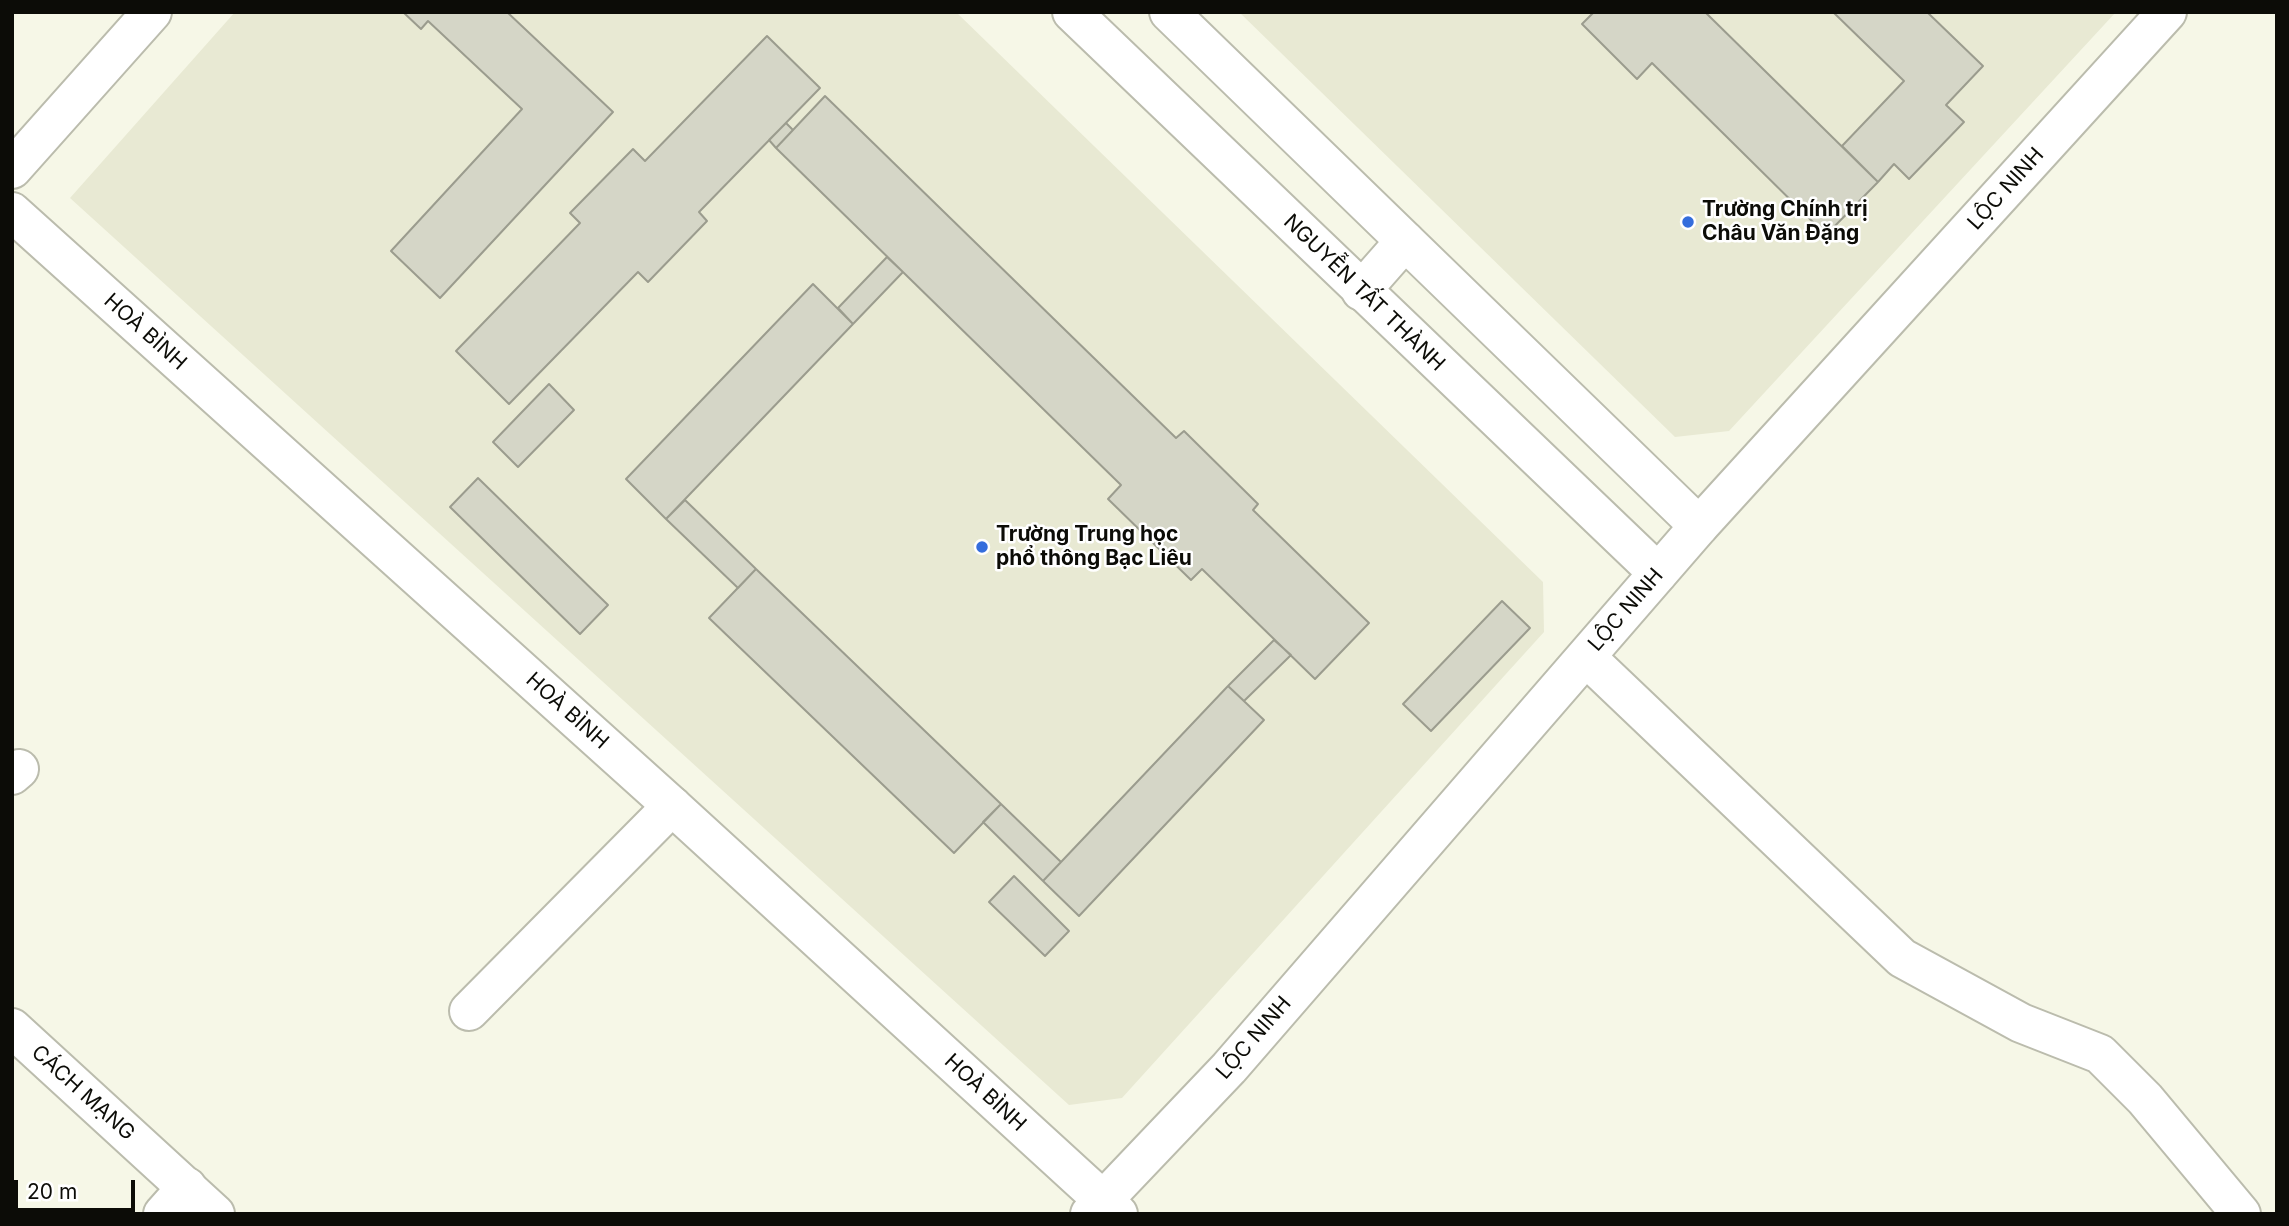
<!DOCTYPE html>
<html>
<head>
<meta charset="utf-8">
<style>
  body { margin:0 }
  #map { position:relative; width:2289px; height:1226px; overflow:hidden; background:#f6f7e7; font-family:Inter,sans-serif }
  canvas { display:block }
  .frame { position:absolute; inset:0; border:14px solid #0c0c07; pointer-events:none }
  .scale { position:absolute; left:14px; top:1180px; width:121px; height:32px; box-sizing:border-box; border:4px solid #0c0c07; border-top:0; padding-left:9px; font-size:21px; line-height:24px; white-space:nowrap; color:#0c0c07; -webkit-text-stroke:5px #fff; paint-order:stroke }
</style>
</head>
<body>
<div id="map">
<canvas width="2289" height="1226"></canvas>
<div class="frame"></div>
<div class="scale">20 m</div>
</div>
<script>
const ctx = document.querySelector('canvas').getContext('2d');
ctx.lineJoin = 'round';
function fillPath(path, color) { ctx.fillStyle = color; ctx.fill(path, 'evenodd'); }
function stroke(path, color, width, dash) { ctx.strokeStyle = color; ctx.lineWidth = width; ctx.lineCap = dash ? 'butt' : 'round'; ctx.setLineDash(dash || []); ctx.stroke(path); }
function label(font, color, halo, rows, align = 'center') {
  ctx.font = font + ' Inter,sans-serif'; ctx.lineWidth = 5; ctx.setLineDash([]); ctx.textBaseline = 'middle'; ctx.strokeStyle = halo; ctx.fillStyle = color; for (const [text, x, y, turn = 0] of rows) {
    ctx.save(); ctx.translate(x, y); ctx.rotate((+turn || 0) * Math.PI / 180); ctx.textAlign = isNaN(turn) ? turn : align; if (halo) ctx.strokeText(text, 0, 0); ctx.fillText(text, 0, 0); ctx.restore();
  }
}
fillPath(new Path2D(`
  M235 12H956L1543 582 1544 632 1122 1098 1069 1105 70 198Z
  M1239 12H2116L1729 431 1675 437Z`), '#e8e9d3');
const building = new Path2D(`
  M403 12H507L613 112 440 298 391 251 522 109 428 21 421 29Z
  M1594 12H1705L1878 182 1826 235 1652 63 1637 79 1582 24Z
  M1833 12H1927L1983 66 1946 105 1964 122 1909 179 1894 164 1878 182 1842 146 1904 81Z
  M767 36 820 88 699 212 707 221 648 282 638 272 509 404 456 351 580 223 570 213 633 149 645 161Z
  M825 96 1176 438 1184 431 1258 504 1253 510 1369 623 1315 679 1202 569 1191 580 1108 499 1121 485 776 148Z
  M786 123 793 130 776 148 769 140Z
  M887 257 903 272 853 324 838 308Z
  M813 284 853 324 666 519 626 479Z
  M549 384 574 410 518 467 493 442Z
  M478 478 608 605 580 634 450 507Z
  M685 500 756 569 738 588 666 519Z
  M756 569 1001 804 954 853 709 618Z
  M1502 601 1530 628 1431 731 1403 704Z
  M1274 640 1291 655 1244 701 1228 686Z
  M1228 686 1264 720 1079 916 1043 881Z
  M1001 804 1061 862 1043 881 983 822Z
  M1014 876 1069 931 1045 956 989 902Z`);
fillPath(building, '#d5d6c7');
stroke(building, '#9b9c8e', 2);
const street = new Path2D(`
  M12 169 152 12
  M1361 291 1405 241
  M1586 657 1902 958 2021 1023 2100 1054 2145 1099 2241 1214
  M12 775 19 769
  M469 1011 672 806
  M163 1214 187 1187
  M1090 1214 1229 1068 1699 526 2167 12`);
const secondary = new Path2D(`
  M1072 12 1658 573
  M1169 12 1699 526
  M12 212 672 806 1118 1214
  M12 1028 215 1214`);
stroke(street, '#bbbcad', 42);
stroke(secondary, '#bbbcad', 42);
stroke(street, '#fff', 38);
stroke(secondary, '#fff', 38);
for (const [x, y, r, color] of [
  [1688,222,7,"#346ddc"],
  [982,547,7,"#346ddc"]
]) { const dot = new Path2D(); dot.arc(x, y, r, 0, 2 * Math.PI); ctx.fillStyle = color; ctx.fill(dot); stroke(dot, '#fff', 2.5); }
label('21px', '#0c0c07', '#fff', [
  ["LỘC NINH",2006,189,-48],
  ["NGUYỄN TẤT THÀNH",1364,293,44],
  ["HOÀ BÌNH",145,332,42],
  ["LỘC NINH",1626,610,-49],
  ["HOÀ BÌNH",567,711,42],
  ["LỘC NINH",1254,1038,-49],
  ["CÁCH MẠNG",83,1093,42],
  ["HOÀ BÌNH",985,1093,43]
]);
label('bold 21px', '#0c0c07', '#fff', [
  ["Trường Chính trị",1702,210],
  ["Châu Văn Đặng",1702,234],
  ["Trường Trung học",996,535],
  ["phổ thông Bạc Liêu",996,559]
], 'left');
</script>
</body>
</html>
